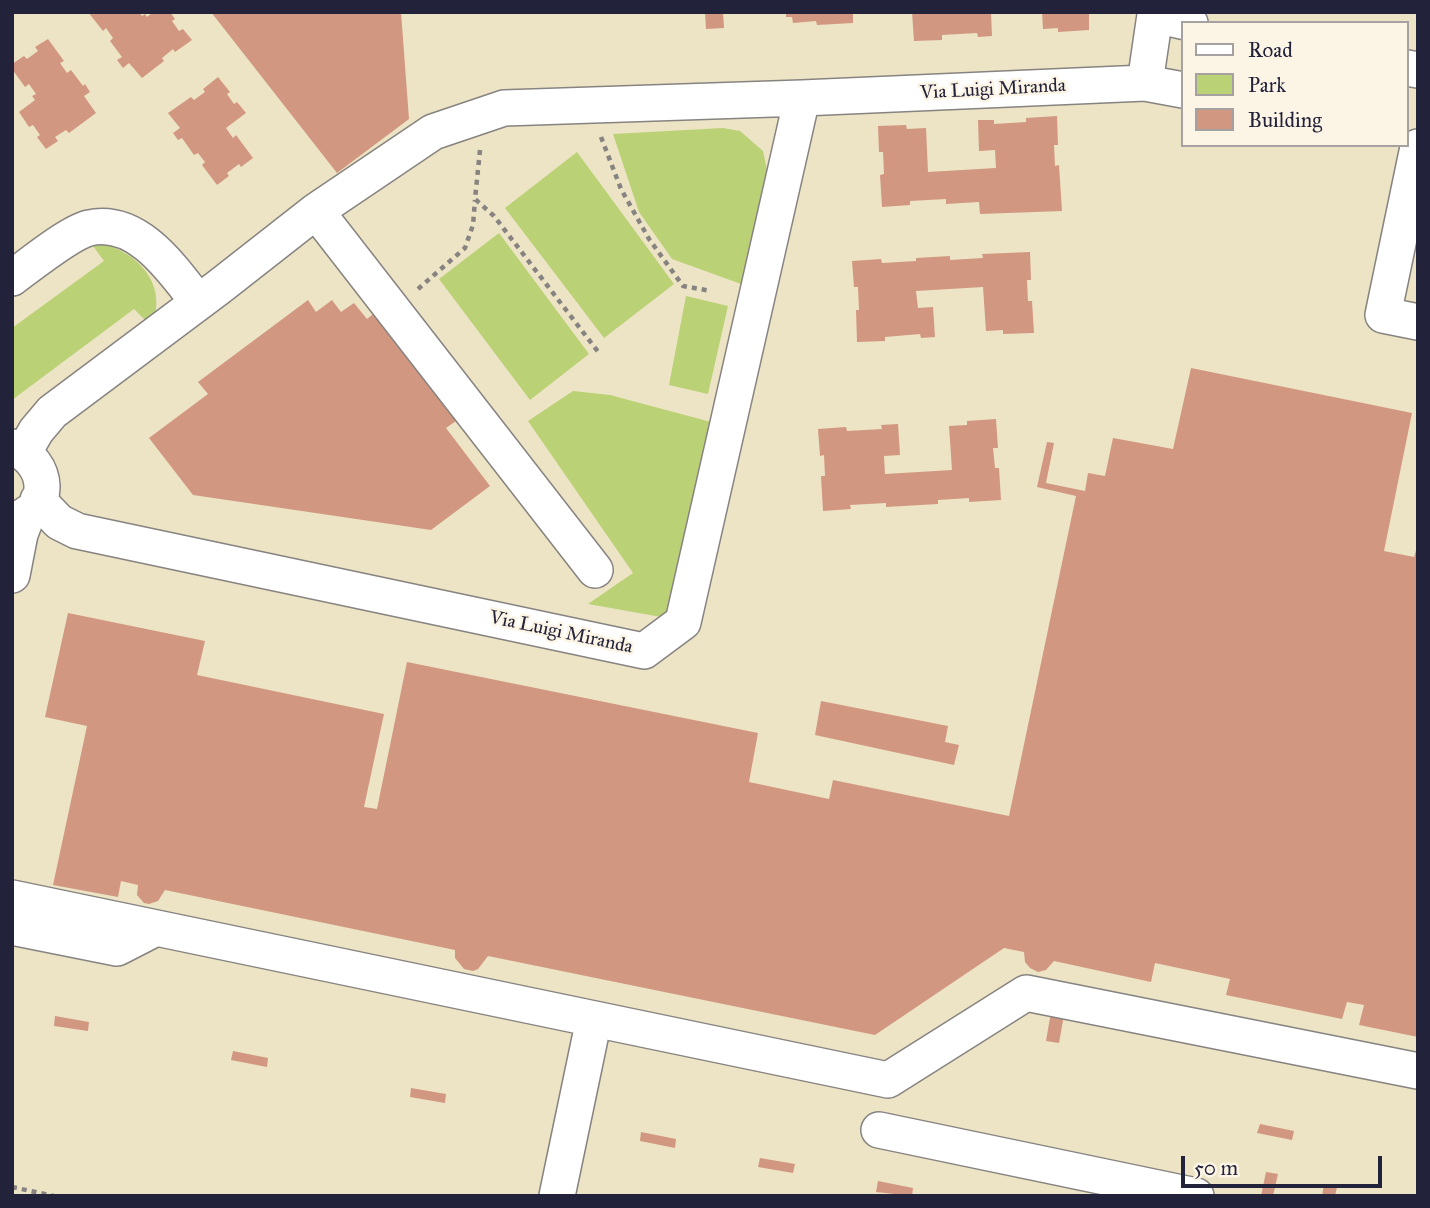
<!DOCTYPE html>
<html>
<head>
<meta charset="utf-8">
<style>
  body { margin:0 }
  #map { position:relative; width:1430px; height:1208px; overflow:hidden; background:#ece4c5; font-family:"IM FELL Great Primer",serif }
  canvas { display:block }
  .frame { position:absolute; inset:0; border:14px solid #22223b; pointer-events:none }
  .legend { position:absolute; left:1181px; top:21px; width:228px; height:126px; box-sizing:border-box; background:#fcf5e5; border:2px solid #a5a1a1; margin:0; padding:9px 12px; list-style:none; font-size:21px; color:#22223b }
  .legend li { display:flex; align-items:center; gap:14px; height:35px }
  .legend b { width:35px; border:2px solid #a5a1a1 }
  .scale { position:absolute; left:1181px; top:1156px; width:201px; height:32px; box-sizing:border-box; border:4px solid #22223b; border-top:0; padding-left:9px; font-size:21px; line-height:24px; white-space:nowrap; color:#22223b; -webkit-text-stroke:5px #fcf5e5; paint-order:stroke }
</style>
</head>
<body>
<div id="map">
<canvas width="1430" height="1208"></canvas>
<div class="frame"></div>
<ul class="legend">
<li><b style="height:9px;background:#fff"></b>Road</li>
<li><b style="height:19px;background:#bbd175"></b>Park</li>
<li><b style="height:19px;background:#d29780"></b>Building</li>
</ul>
<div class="scale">50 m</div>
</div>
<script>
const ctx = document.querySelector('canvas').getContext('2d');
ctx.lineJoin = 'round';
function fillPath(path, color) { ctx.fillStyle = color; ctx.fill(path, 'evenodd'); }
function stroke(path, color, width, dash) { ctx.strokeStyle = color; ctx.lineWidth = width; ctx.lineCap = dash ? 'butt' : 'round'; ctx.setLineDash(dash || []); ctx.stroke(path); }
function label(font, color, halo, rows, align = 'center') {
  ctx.font = font + ' "IM FELL Great Primer",serif'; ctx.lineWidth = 5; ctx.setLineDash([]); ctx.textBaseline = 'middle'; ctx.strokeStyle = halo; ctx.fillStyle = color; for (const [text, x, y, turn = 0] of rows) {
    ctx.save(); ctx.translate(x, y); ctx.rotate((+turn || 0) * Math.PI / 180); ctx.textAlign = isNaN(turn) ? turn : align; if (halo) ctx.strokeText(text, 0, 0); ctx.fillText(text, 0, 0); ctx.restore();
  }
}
fillPath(new Path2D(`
  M723 128 740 131 763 151 767 170 741 284 672 259 639 212 613 134Z
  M577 152 674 284 604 338 505 208Z
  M499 233 589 354 530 400 439 279Z
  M102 244C137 252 165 282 154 319L148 323 134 309 12 400V328L104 261 93 246Z
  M686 296 728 306 708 394 669 385Z
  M573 391 610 395 711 422 667 618 588 604 633 573 528 421Z`), '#bbd175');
fillPath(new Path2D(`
  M88 12H139L142 16 145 14 147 17 153 12H170L175 19 172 21 179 31 183 29 192 40 175 52 173 49 162 58 164 61 142 78 129 63 123 68 117 60 122 57 110 41 113 38 106 28 103 31Z
  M211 12H401L409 119 337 173Z
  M705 12H723L724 28 706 29Z
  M786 12H853V23L817 25 816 21 793 23 792 17H786Z
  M912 12H991L992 36 978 37 977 33 942 35V40L914 41Z
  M1042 12H1089V30L1058 32V28L1043 29Z
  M48 39 64 61 60 63 67 73 71 70 83 86 85 84 90 92 84 96 96 113 69 133 66 130 55 137 58 141 46 149 37 137 40 135 33 125 29 127 19 112 35 100 32 96 36 94 29 84 25 87 12 69V64L24 56 27 59 38 51 35 47Z
  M218 77 230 92 227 94 234 104 237 102 246 113 226 128 233 138 236 135 253 158 241 167 239 164 227 173 229 176 217 185 202 165 205 162 198 153 194 155 182 138 178 140 173 133 180 128 168 113 191 97 194 100 205 92 203 89Z
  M1057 116 1058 145H1054L1055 166 1059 165 1062 211 980 214 979 202 946 204V199L910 201V205L882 207 880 175 884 174 883 152H879L878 126 906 125 907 129 926 128 928 172 996 168 995 150 979 151 978 120H994V124L1026 122V118Z
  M1030 252 1031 280H1027L1028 301H1032L1034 333 1003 334V330L986 331 983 287 916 291 918 308 933 307 935 337 921 338 920 334 885 337V341L857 342 856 310H859L858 287H854L852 261 881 259 882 263 916 261V258L950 256V260L983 258 982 254Z
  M308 300 316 312 332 300 341 312 354 303 367 319 377 311 459 419 446 428 490 486 431 530 193 495 149 438 208 394 198 382Z
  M1191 368 1412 413 1384 551 1414 557 1418 544V1037L1359 1025 1364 1005 1347 1002 1342 1019 1226 995 1230 979 1155 963 1151 982 1054 961 1046 970 1038 972 1030 968 1025 962 1024 952 1004 948 875 1035 488 956 478 969 473 971 464 969 455 958V950L165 890 158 901 149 904 144 903 137 895 138 885 121 881 118 897 53 885 87 726 45 717 68 613 205 641 197 675 384 714 364 807 377 809 407 662 758 733 749 782 829 799 833 780 1009 816 1076 496 1037 487 1047 442 1054 443 1046 483 1085 491 1088 473 1105 476 1113 438 1173 449Z
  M996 419 998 448H993L995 468H999L1001 500 969 502V498L938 500V504L886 507V503L850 505 851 509 823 511 821 476H825L824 455 820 456 818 429 846 427 847 431 882 429 881 425 898 424 900 455 884 456 885 474 952 470 949 426 967 425V421Z
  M821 701 948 726 945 742 959 745 954 765 815 735Z
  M1051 1012 1064 1015 1059 1043 1046 1041Z
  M55 1016 89 1022 88 1031 54 1026Z
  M233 1051 268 1058 267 1067 231 1060Z
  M411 1088 446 1094 445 1103 410 1097Z
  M1260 1124 1294 1131 1292 1140 1257 1133Z
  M641 1132 676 1139 675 1148 640 1141Z
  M760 1158 795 1164 793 1173 758 1167Z
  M1266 1172 1278 1174 1273 1196H1261Z
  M878 1181 913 1188 912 1196 876 1192Z
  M1324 1184 1337 1187 1335 1196H1322Z`), '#d29780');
const minor = new Path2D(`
  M1155 12V15L1190 23
  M1407 68 1418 70
  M1145 83 1155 15
  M1418 147 1383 315 1418 322
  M316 211 595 570
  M12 278C30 265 69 233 89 228 138 217 173 270 198 302
  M12 447C50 462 54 511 12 520
  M24 452 36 431 52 412 219 287 316 211 433 132 504 108 802 98 1145 83 1183 90
  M38 500 59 522 77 531 644 651 683 622 802 98
  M12 575 20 534 28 513
  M12 898 888 1080 1026 993 1418 1071
  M12 927 117 948 156 928
  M879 1130 1196 1196
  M557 1196 594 1019`);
stroke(minor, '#878380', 38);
stroke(new Path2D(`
  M601 137 621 189 649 239 683 286 711 291
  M480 150 475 199 494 216 599 353
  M418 289 465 248 473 225 475 200
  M12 1187 54 1196`), '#878380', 4.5, [5, 5]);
stroke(minor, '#fff', 35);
label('19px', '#22223b', '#fcf5e5', [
  ["Via Luigi Miranda",993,90,-3],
  ["Via Luigi Miranda",561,633,12]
]);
</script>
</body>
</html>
